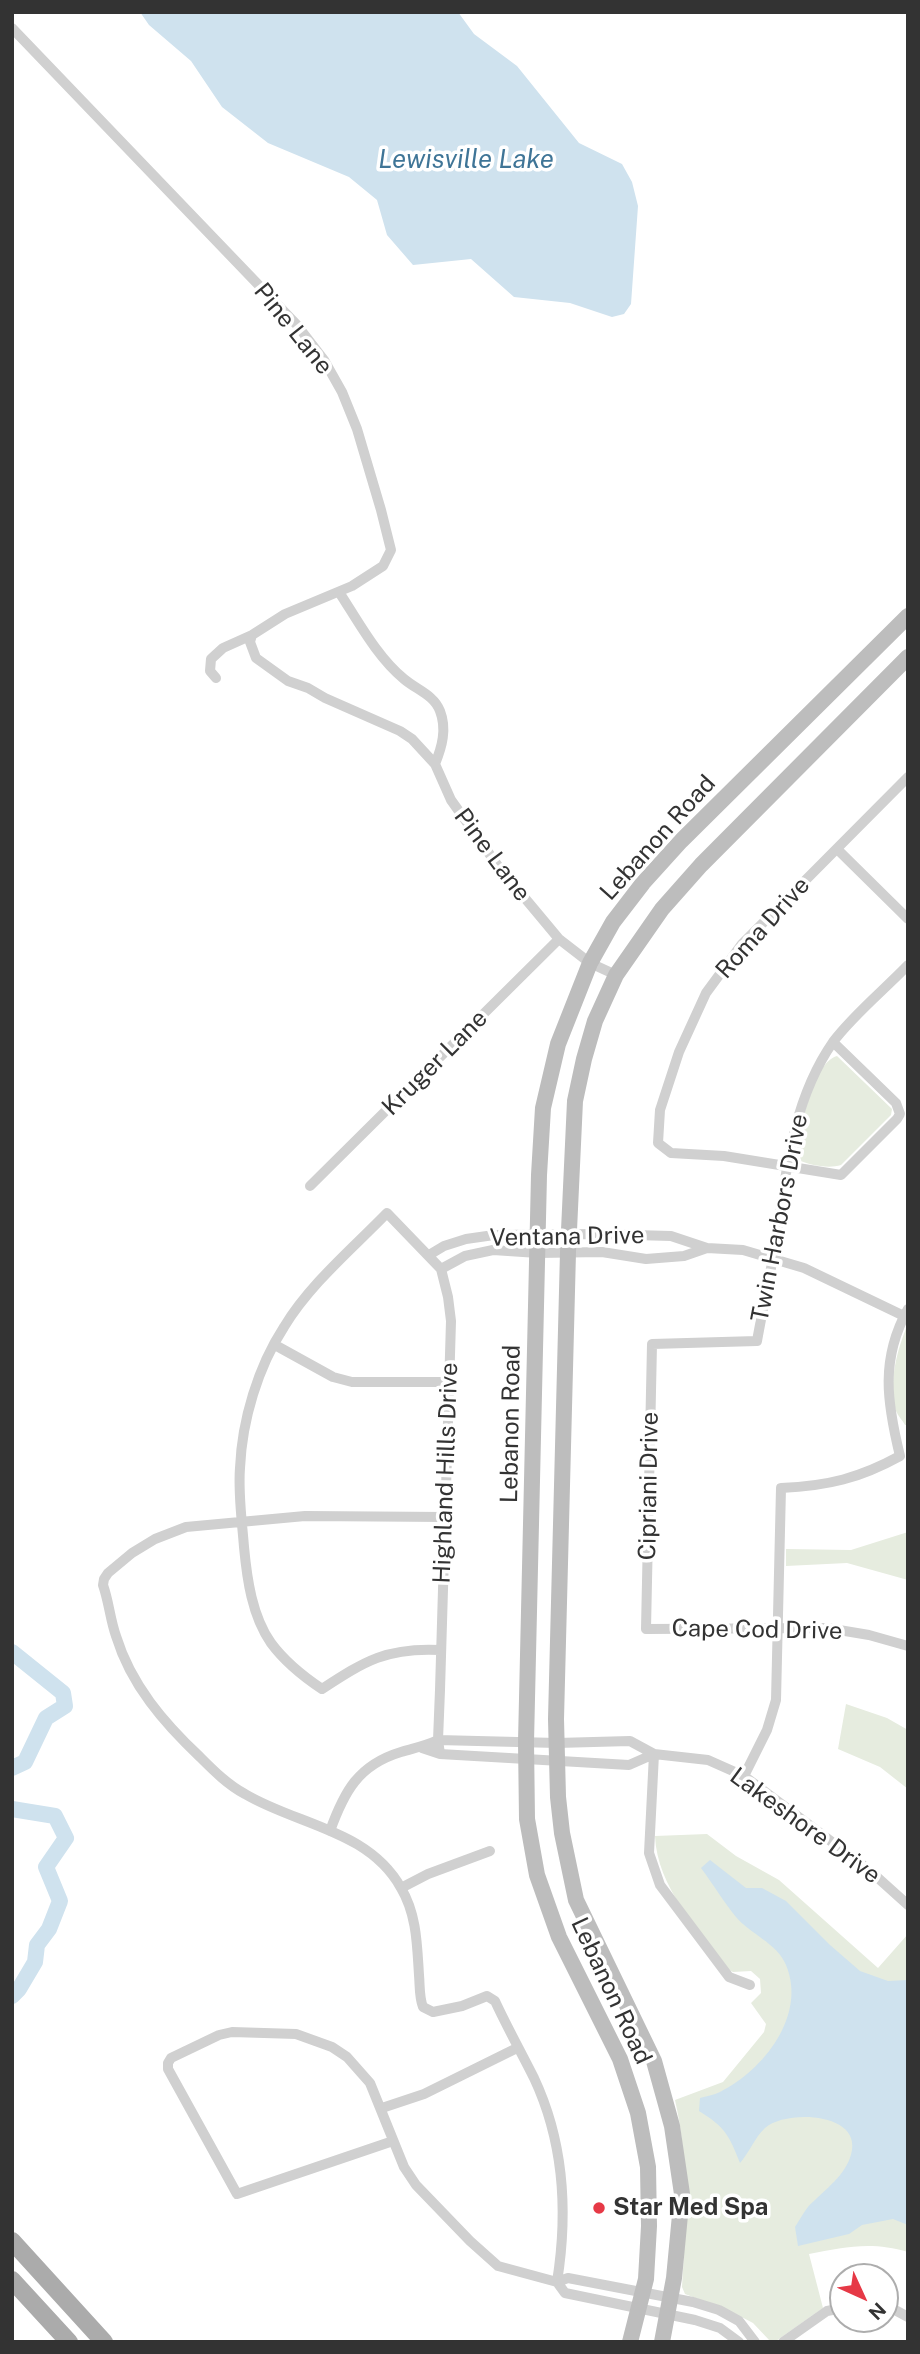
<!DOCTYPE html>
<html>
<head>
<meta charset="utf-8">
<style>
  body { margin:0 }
  #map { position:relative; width:920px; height:2354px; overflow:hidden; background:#fff; font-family:"Public Sans",sans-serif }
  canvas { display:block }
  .frame { position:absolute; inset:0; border:14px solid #333; pointer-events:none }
  .north { position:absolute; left:829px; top:2263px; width:70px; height:70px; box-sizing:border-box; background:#fff; border:2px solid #adadad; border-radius:50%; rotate:135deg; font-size:19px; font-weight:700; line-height:28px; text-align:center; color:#333 }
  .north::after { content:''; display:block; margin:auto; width:24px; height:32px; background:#e63946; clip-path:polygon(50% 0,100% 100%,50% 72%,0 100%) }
</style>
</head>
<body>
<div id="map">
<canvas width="920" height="2354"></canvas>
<div class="frame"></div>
<div class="north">N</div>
</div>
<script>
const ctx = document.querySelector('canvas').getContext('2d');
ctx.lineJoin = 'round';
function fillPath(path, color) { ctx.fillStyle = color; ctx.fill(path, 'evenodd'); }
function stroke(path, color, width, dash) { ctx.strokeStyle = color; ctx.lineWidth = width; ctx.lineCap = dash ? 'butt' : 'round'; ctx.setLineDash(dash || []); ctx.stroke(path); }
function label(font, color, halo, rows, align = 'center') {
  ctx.font = font + ' "Public Sans",sans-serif'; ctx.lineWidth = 7; ctx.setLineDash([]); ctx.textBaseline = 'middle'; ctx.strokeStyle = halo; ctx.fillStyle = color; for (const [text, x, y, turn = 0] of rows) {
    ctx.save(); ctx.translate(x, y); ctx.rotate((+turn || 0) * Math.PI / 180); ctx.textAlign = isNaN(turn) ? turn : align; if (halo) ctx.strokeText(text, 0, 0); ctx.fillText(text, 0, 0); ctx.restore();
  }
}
fillPath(new Path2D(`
  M837 1056 892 1109 891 1115 841 1165C828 1169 810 1165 798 1160L796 1154C800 1131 812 1063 837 1056Z
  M908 1324V1425H905C903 1421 898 1416 896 1411 888 1384 897 1349 908 1324Z
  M908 1532V1580L847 1563 786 1566V1549L851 1550Z
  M846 1704 887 1718 908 1730V1789L880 1767 838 1749Z
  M707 1834 736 1856 779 1880 878 1968 908 1934V2252C872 2241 844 2247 809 2254L823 2308 776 2341H770L753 2323 732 2312 685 2294 682 2287C686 2225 689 2161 675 2100L723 2082 764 2032 766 2024 751 2003 761 1993 760 1979 751 1971 733 1972 729 1970C699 1931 657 1887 655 1836Z`), '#e6ecdf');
fillPath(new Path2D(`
  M140 12H458L474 34 517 66 579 143 622 164 632 182 638 206 631 304 624 314 612 317 570 303 514 297 471 259 413 265 387 235 377 200 349 177 268 143 222 107 191 61 149 25Z
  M710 1860 746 1888H762L786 1901 830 1945 860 1971 888 1981 908 1980V2225L893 2219 862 2225 849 2234 798 2246 795 2227C801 2218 806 2207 814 2201 829 2186 848 2173 852 2150 858 2112 785 2110 765 2128 755 2137 749 2153 740 2163 729 2135 725 2127 699 2111L700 2098C706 2096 714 2095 720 2092 764 2070 807 2015 786 1965 777 1943 750 1934 736 1917 723 1901 713 1884 701 1868Z`), '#cfe2ee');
stroke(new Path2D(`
  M12 1652 63 1693 65 1706 46 1718 25 1762 12 1768
  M12 1809 55 1816 66 1838 46 1867 60 1901 49 1929 37 1945 35 1962 19 1989 12 1996`), '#cfe2ee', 16);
stroke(new Path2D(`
  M12 28 297 325 324 360 342 392 357 429 381 510 391 550 383 566 352 586 285 614 252 635 223 648 211 659 210 671 216 678
  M339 592C358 621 377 657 404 679 417 690 434 695 440 711 447 729 442 747 435 764
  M252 635 250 642 256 658 288 681 308 688 325 698 400 731 412 739 435 764 451 800 498 866 539 915 559 939 590 963 616 975
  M837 849 908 919
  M908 965C885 989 852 1016 833 1042 792 1101 786 1172 776 1241 770 1275 763 1308 757 1341L652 1344 646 1629 827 1628 869 1635 908 1646
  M833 1042 896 1103 900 1114 897 1119 841 1175 724 1156 671 1153 658 1143 660 1110 679 1052 706 993 742 944 908 777
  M310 1186 559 939
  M429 1255 444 1246 466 1239 494 1235 597 1234 671 1236 707 1248 743 1250 804 1268 904 1316
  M441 1269 465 1256 493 1250 538 1253 602 1252 646 1259 684 1256 707 1248
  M275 1345 333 1377 352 1382H449
  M445 1517 305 1516 186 1527 155 1539 132 1553 108 1573 104 1579 103 1585C109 1602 110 1619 116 1636 131 1685 164 1723 200 1757 214 1771 228 1785 245 1794 297 1825 369 1830 401 1888 417 1915 417 1945 419 1975 420 1986 419 1997 423 2007L433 2012 462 2006 487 1996 495 2001C507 2027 521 2052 534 2078 564 2142 568 2213 557 2282
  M422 1748 440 1754 629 1765 654 1754
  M440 1754 438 1740 440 1690 451 1321 448 1297 441 1269 387 1213C352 1249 310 1284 284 1327 258 1367 242 1420 240 1468 238 1494 242 1521 244 1547 247 1579 252 1616 271 1643 285 1662 304 1677 322 1689 365 1661 387 1647 441 1650
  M654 1754 649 1853 660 1885 729 1977 750 1985
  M744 1776 767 1730 776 1700 781 1488C828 1486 860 1478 900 1456 887 1403 880 1359 908 1309
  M330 1831C344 1792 358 1765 401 1752 414 1748 425 1746 438 1740L557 1743 630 1741 654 1754 708 1760 744 1776 868 1869 908 1905
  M401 1888 428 1874 490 1851
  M382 2108 424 2094 517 2048
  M393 2141 237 2194 168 2069V2063L171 2058 219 2035 232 2032 296 2034 332 2047 347 2057 370 2083 404 2167 416 2185 470 2241 498 2266 557 2282 568 2278 693 2302 719 2310 739 2321 755 2342
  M557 2282 565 2293 695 2320 720 2328 739 2342
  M885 2308 895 2310 908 2317
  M783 2342 827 2311 843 2308`), '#d0d0d0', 10);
stroke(new Path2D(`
  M630 2342 646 2279 649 2226 648 2167 638 2113 620 2059 559 1937 537 1875 527 1819 526 1742 539 1175 543 1108 558 1044 590 963 613 922 643 883 681 841 908 616
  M662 2342 674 2278 682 2194 672 2126 654 2061 576 1900 562 1833 558 1797 556 1719 568 1252 575 1101 584 1059 595 1021 616 975 662 909 701 865 908 657`), '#bdbdbd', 16);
stroke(new Path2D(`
  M12 2241 104 2342
  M12 2280 69 2342`), '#ababab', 18);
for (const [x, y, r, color] of [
  [599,2208,7,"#e63946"]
]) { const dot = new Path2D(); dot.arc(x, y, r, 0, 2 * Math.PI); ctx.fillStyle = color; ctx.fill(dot); stroke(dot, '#fff', 2.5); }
label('24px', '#333', '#fff', [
  ["Pine Lane",293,329,51],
  ["Lebanon Road",658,838,-48],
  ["Pine Lane",492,855,53],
  ["Roma Drive",763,928,-48],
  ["Kruger Lane",435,1063,-45],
  ["Twin Harbors Drive",780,1218,-79],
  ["Ventana Drive",567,1237,-1],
  ["Lebanon Road",511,1424,-89],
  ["Highland Hills Drive",446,1473,-88],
  ["Cipriani Drive",649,1486,-89],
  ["Cape Cod Drive",757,1630,1],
  ["Lakeshore Drive",805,1826,36],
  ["Lebanon Road",611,1991,65]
]);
label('bold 24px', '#333', '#fff', [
  ["Star Med Spa",613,2208]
], 'left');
label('italic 26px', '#3f7597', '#fff', [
  ["Lewisville Lake",466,160]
]);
</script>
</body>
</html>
